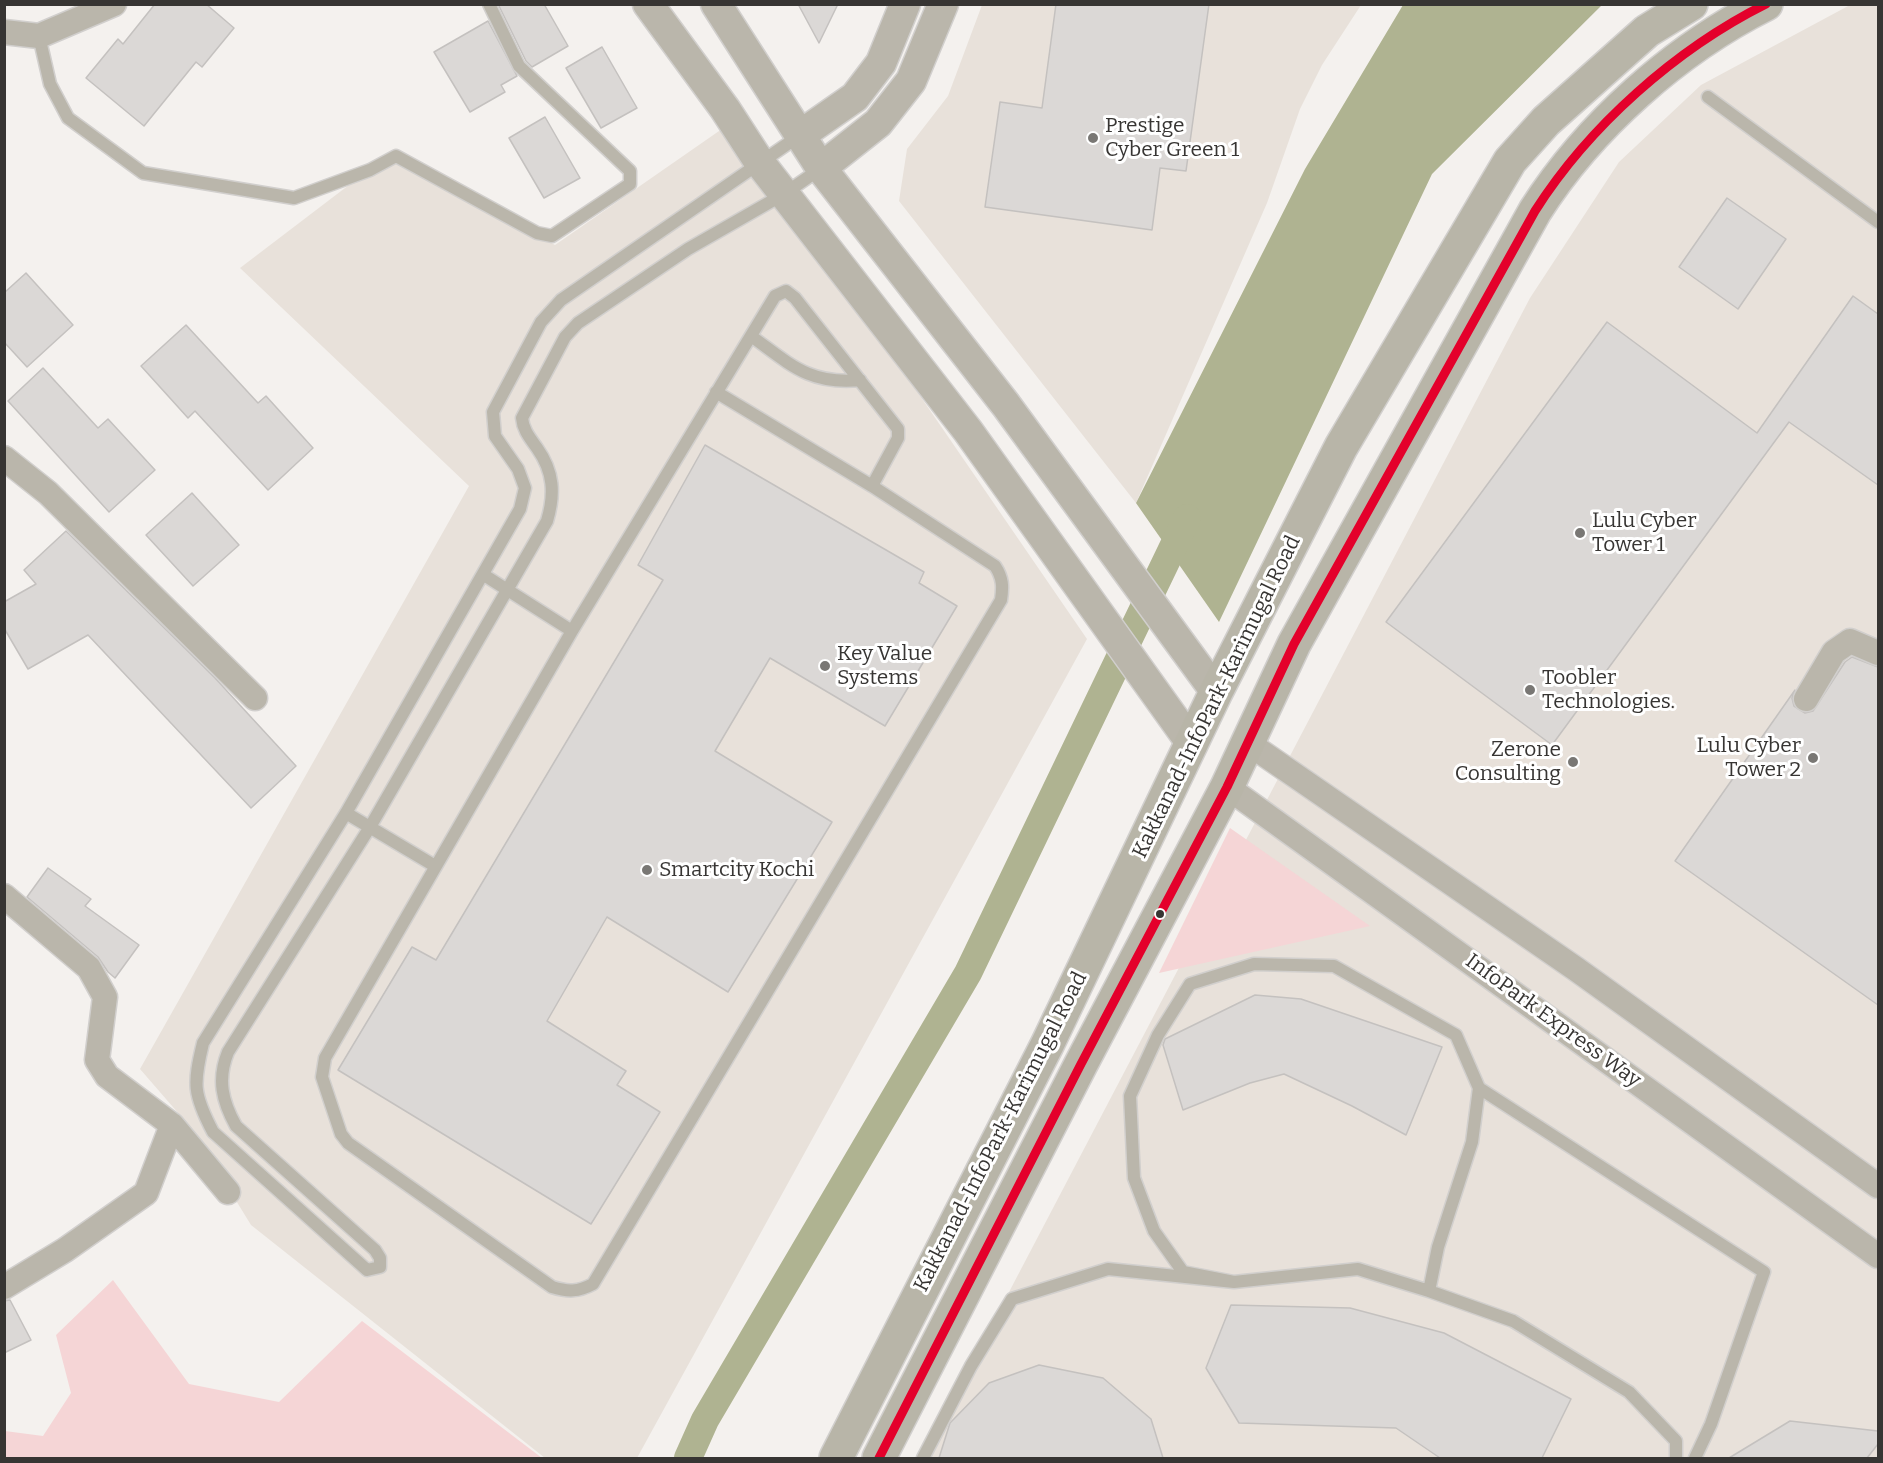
<!DOCTYPE html>
<html>
<head>
<meta charset="utf-8">
<style>
  body { margin:0 }
  #map { position:relative; width:1883px; height:1463px; overflow:hidden; background:#f4f1ee; font-family:Bitter,serif }
  canvas { display:block }
  .frame { position:absolute; inset:0; border:6px solid #373533; pointer-events:none }
</style>
</head>
<body>
<div id="map">
<canvas width="1883" height="1463"></canvas>
<div class="frame"></div>
</div>
<script>
const ctx = document.querySelector('canvas').getContext('2d');
ctx.lineJoin = 'round';
function fillPath(path, color) { ctx.fillStyle = color; ctx.fill(path, 'evenodd'); }
function stroke(path, color, width, dash) { ctx.strokeStyle = color; ctx.lineWidth = width; ctx.lineCap = dash ? 'butt' : 'round'; ctx.setLineDash(dash || []); ctx.stroke(path); }
function label(font, color, halo, rows, align = 'center') {
  ctx.font = font + ' Bitter,serif'; ctx.lineWidth = 6; ctx.setLineDash([]); ctx.textBaseline = 'middle'; ctx.strokeStyle = halo; ctx.fillStyle = color; for (const [text, x, y, turn = 0] of rows) {
    ctx.save(); ctx.translate(x, y); ctx.rotate((+turn || 0) * Math.PI / 180); ctx.textAlign = isNaN(turn) ? turn : align; if (halo) ctx.strokeText(text, 0, 0); ctx.fillText(text, 0, 0); ctx.restore();
  }
}
fillPath(new Path2D(`
  M982 5H1361L1322 65 1300 109 1267 203 1136 503 899 201 907 149 948 96Z
  M1850 5H1878V1458H922L1530 298 1619 162 1701 85Z
  M732 122 1087 639 637 1458H545L251 1225 192 1129 140 1069 469 486 240 268 387 156 555 245Z`), '#e8e1da');
fillPath(new Path2D(`
  M1230 828 1370 926 1159 973Z
  M113 1280 189 1384 279 1402 362 1321 542 1458H5V1431L43 1436 71 1393 56 1335Z`), '#f5d5d6');
fillPath(new Path2D(`
  M1403 5H1602L1432 174 1219 622 1136 503 1305 169Z`), '#afb391');
stroke(new Path2D(`
  M688 1458 705 1420 968 973 1187 518`), '#afb391', 28);
const building = new Path2D(`
  M155 4H206L234 28 202 67 196 62 144 126 86 78 118 39 123 44Z
  M498 4H544L568 46 532 67 526 61Z
  M798 4H838L819 43Z
  M1056 4H1209L1186 171 1160 168 1152 230 985 207 1000 102 1042 108Z
  M488 21 517 76 501 85 505 92 470 112 434 52Z
  M602 47 637 108 601 128 566 68Z
  M545 117 580 178 544 198 509 138Z
  M1727 198 1786 239 1738 309 1679 267Z
  M26 273 73 325 27 367 4 342V293Z
  M1853 296 1878 314V485L1789 422 1552 745 1386 622 1607 322 1757 433Z
  M186 325 258 403 266 396 313 448 268 490 195 411 188 418 141 366Z
  M43 368 98 428 108 419 155 470 109 512 8 401Z
  M705 445 924 572 919 583 957 606 885 726 770 658 715 751 832 822 728 992 607 917 547 1021 626 1071 617 1085 660 1112 591 1224 338 1070 412 947 436 960 663 580 638 565Z
  M192 493 239 545 193 586 146 535Z
  M66 531 215 678 296 766 251 808 88 635 28 669 4 628V602L36 584 24 570Z
  M1852 657 1878 667V1005L1675 861 1795 690 1792 698 1794 706 1805 713 1813 711 1845 662Z
  M48 868 91 899 85 906 139 945 115 978 108 972 98 957 27 897Z
  M1255 995 1301 999 1442 1047 1406 1135 1352 1106 1284 1074 1250 1083 1183 1110 1163 1045 1165 1039Z
  M10 1300 31 1340 4 1353V1301Z
  M1231 1305 1350 1308 1444 1333 1571 1399 1542 1458H1440L1396 1428 1239 1423 1206 1368Z
  M1039 1365 1103 1378 1151 1419 1163 1458H939L950 1423 989 1383Z
  M1790 1421 1878 1431V1444L1867 1458H1729Z`);
fillPath(building, '#dbd8d6');
stroke(building, '#c4c1bf', 1.5);
const service = new Path2D(`
  M39 36 50 84 68 118 143 173 294 198 370 170 396 156 537 233 552 236 630 184V171L519 66 489 4
  M1708 97 1878 222
  M799 136 561 300 541 322 493 412 495 436 518 469 525 488 520 509 346 813 203 1043C193 1084 193 1094 213 1132L367 1270 380 1267V1258L375 1250 236 1126C222 1101 217 1079 228 1052L370 827 547 521C555 494 554 472 537 448 530 438 523 430 522 418L565 337 578 323 688 249 784 194 820 169
  M786 291 795 298 898 429V438L872 486 995 566C1003 578 1003 587 1001 600L593 1284C578 1292 568 1292 552 1287L348 1143 341 1134 322 1077 325 1058 572 631 775 296Z
  M751 336C790 364 809 385 860 380
  M716 392 872 486
  M484 575 572 631
  M346 813 435 866
  M1479 1088 1764 1272 1711 1424 1695 1458
  M1429 1291 1513 1321 1629 1392 1676 1441V1458
  M923 1458 971 1366 1012 1299 1108 1269 1234 1282 1358 1269 1429 1291 1438 1247 1472 1142 1479 1088 1456 1035 1334 966 1254 964 1190 984 1158 1035 1130 1096 1134 1178 1154 1231 1183 1272 1234 1282`);
const minor = new Path2D(`
  M4 32 39 36 114 4
  M4 458 48 493 255 698
  M1806 699 1834 652 1850 641 1878 653
  M1248 743 1576 969 1878 1186
  M1227 787 1878 1256
  M4 896 89 968 105 997 97 1060 107 1076 172 1125 228 1192
  M4 1287 65 1250 146 1193 172 1125`);
const tertiary = new Path2D(`
  M648 4 725 109 760 163 968 431 1192 744
  M716 4 821 168 1006 405 1216 692
  M799 136 855 97 881 63 905 4
  M821 168 878 123 911 81 943 4`);
const secondary = new Path2D(`
  M836 1458 1047 1045 1216 692 1341 447 1510 161 1546 121 1647 31 1691 4
  M879 1458 1081 1064 1227 787 1294 644 1535 211C1589 126 1676 49 1766 4`);
stroke(service, '#d1cfcd', 15);
stroke(minor, '#d1cfcd', 27);
stroke(tertiary, '#d1cfcd', 33);
stroke(secondary, '#d1cfcd', 36);
stroke(service, '#bab6ab', 12);
stroke(minor, '#bab6ab', 24);
stroke(tertiary, '#bab6ab', 30);
stroke(secondary, '#b8b5a8', 33);
stroke(new Path2D(`
  M879 1458 1081 1064 1227 787 1294 644 1535 211C1589 126 1676 49 1766 4`), '#e4002b', 9);
for (const [x, y, r, color] of [
  [1093,138,6,"#797774"],
  [1580,533,6,"#797774"],
  [825,666,6,"#797774"],
  [1530,690,6,"#797774"],
  [1813,758,6,"#797774"],
  [1573,762,6,"#797774"],
  [647,870,6,"#797774"],
  [1160,914,5,"#373533"]
]) { const dot = new Path2D(); dot.arc(x, y, r, 0, 2 * Math.PI); ctx.fillStyle = color; ctx.fill(dot); stroke(dot, '#fff', 2); }
label('21px', '#373533', '#fff', [
  ["Prestige",1105,126],
  ["Cyber Green 1",1105,150],
  ["Lulu Cyber",1592,521],
  ["Tower 1",1592,545],
  ["Key Value",837,654],
  ["Systems",837,678],
  ["Toobler",1542,678],
  ["Technologies.",1542,702],
  ["Lulu Cyber",1801,746,"right"],
  ["Tower 2",1801,770,"right"],
  ["Zerone",1561,750,"right"],
  ["Consulting",1561,774,"right"],
  ["Smartcity Kochi",659,870]
], 'left');
label('21px', '#373533', '#fff', [
  ["Kakkanad-InfoPark-Karimugal Road",1217,697,-64],
  ["InfoPark Express Way",1553,1021,36],
  ["Kakkanad-InfoPark-Karimugal Road",1001,1132,-63]
]);
</script>
</body>
</html>
